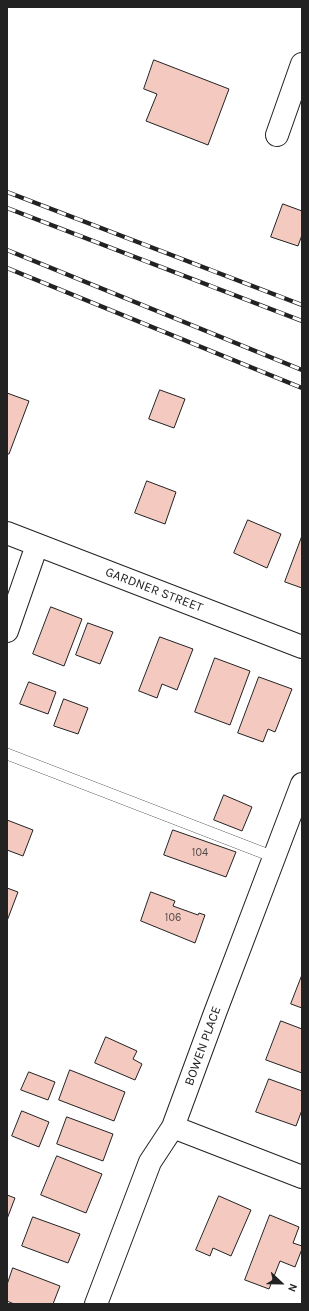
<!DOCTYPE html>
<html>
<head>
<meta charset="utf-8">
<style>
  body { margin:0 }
  #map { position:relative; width:309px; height:1311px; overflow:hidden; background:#fff; font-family:Karla,sans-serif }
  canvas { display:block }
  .frame { position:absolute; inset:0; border:8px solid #222; pointer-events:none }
  .north { position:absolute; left:261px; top:1263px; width:40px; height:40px; -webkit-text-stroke:3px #fff; paint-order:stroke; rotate:112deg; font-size:11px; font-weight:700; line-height:16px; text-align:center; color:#222 }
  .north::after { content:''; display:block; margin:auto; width:14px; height:18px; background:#222; clip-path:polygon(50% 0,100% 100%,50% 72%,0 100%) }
</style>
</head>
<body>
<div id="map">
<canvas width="309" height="1311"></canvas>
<div class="frame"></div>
<div class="north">N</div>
</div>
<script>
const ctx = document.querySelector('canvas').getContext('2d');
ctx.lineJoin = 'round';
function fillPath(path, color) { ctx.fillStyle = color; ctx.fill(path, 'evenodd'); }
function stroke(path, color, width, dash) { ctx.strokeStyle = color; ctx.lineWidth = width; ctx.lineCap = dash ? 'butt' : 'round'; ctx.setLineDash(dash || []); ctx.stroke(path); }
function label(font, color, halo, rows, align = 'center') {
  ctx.font = font + ' Karla,sans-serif'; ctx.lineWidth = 3; ctx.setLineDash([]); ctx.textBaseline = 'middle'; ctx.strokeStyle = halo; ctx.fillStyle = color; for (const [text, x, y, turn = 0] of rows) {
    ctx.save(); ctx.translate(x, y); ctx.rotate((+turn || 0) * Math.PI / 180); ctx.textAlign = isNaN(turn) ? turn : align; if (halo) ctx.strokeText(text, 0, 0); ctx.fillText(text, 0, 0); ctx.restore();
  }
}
const building = new Path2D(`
  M154 60 229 89 208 145 146 121 157 94 144 89Z
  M283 204 302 211V235L298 246 271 237Z
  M160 390 185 399 174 428 149 419Z
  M7 393 29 401 9 454H7Z
  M147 481 176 492 165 524 135 513Z
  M248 520 281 534 267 568 234 553Z
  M302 536V588L285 582Z
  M51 607 82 619 64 666 33 654Z
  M88 623 113 632 100 664 76 655Z
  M160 637 193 649 177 690 162 684 157 698 139 691Z
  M215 658 250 671 230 725 195 712Z
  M259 677 292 689 275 732 268 729 263 742 238 733Z
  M29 682 56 692 48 714 20 704Z
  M64 699 88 708 78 734 54 726Z
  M224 795 252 807 242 831 214 820Z
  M7 820 33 830 23 856 7 850Z
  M173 830 236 852 226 877 164 855Z
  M7 888 18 892 7 921Z
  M151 892 175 901 173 906 198 915 199 913 205 915 195 943 141 921Z
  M302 975V1008L291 1004Z
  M281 1021 302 1029V1073L266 1060Z
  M106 1037 137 1051 133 1059 142 1064 135 1080 95 1063Z
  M70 1070 125 1092 114 1121 59 1100Z
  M29 1072 55 1082 48 1100 21 1090Z
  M269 1079 302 1091V1110L296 1126 256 1112Z
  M22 1111 49 1122 39 1147 12 1136Z
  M67 1117 113 1134 103 1161 57 1144Z
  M57 1156 102 1174 86 1213 41 1195Z
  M7 1195 15 1198 7 1219Z
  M219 1196 251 1210 231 1256 213 1248 210 1256 196 1250Z
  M270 1215 299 1227 293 1243 302 1246V1249L295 1267 280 1261 269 1289 245 1280Z
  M33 1217 80 1234 68 1263 22 1246Z
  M13 1268 60 1286 53 1304H14L7 1301V1285Z`);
fillPath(building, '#f3c9c0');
stroke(building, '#222', 1);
const lane = new Path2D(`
  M7 754 274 857`);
const street = new Path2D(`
  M277 135 302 64
  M7 533 302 647
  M7 631 37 545
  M173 1127 302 1177
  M96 1304 150 1162 173 1127 215 1013 302 784`);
stroke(lane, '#222', 12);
stroke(street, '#222', 24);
stroke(lane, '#fff', 11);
stroke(street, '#fff', 22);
const rail = new Path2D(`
  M7 192 302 305
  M7 208 302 321
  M7 250 302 370
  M7 268 302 388`);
stroke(rail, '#222', 4.5);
stroke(rail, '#fff', 3, [9]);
label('11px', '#564c4a', null, [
  ["104",200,853],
  ["106",173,918]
]);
label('13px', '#222', '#fff', [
  ["GARDNER STREET",154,590,21],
  ["BOWEN PLACE",203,1046,-70]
]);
</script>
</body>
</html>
